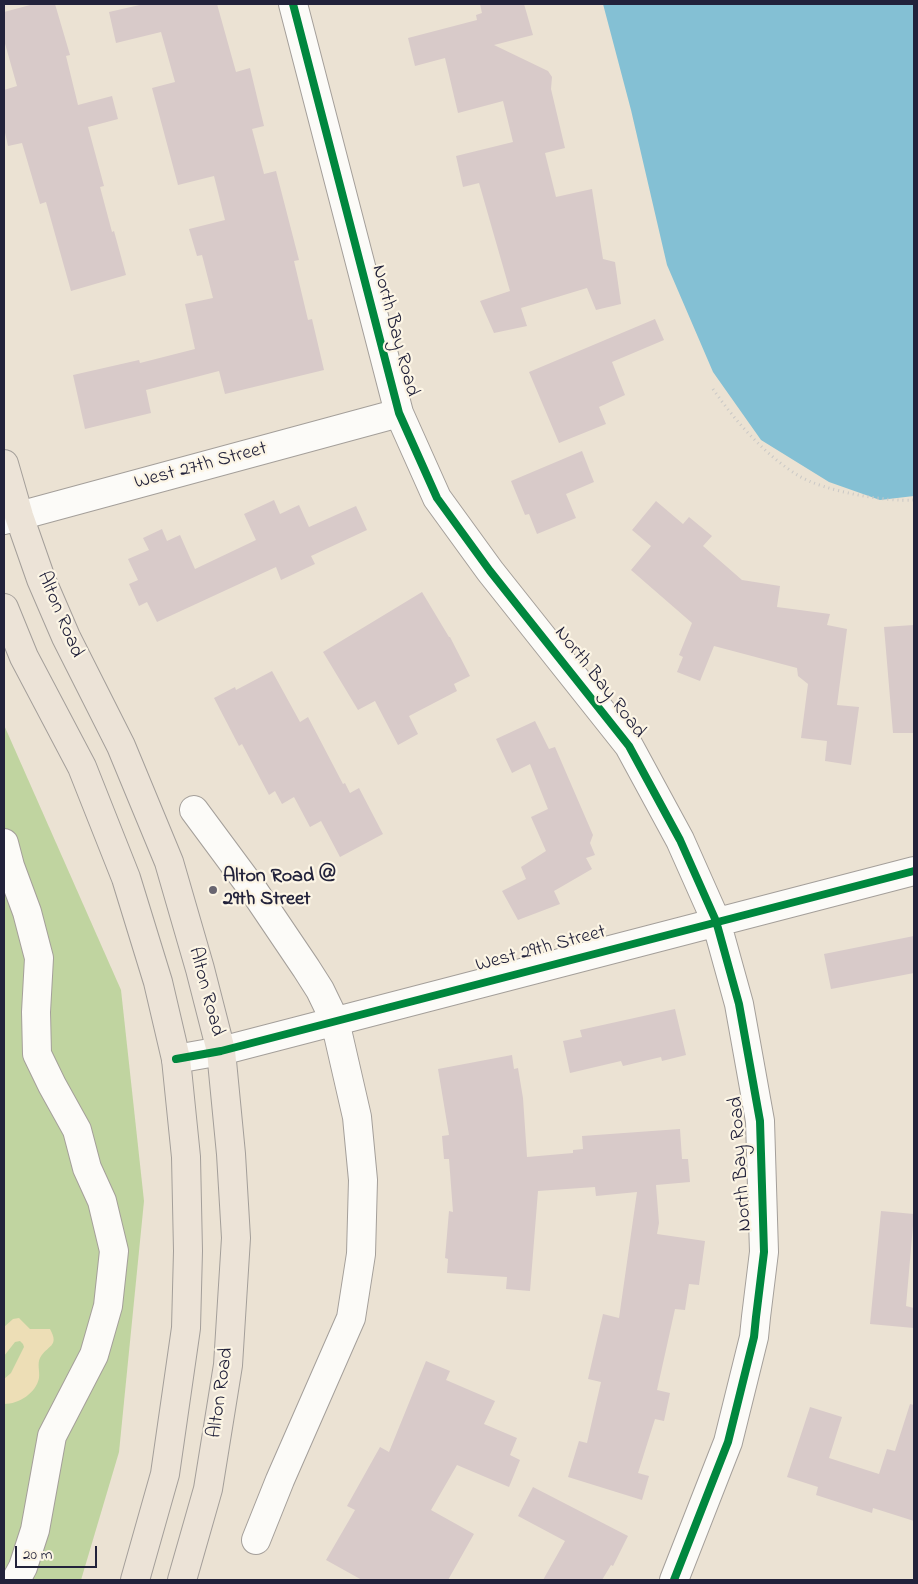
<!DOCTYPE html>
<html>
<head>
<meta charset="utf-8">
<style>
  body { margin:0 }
  #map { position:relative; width:918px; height:1584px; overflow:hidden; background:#ebe2d3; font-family:"Indie Flower",sans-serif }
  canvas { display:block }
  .frame { position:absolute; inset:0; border:5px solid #22223b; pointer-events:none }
  .scale { position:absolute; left:15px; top:1546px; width:82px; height:22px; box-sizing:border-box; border:2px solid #22223b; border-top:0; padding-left:6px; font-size:15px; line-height:18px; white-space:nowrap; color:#22223b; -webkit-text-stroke:4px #fcf5e5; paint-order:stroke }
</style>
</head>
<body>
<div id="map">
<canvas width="918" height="1584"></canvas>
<div class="frame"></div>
<div class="scale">20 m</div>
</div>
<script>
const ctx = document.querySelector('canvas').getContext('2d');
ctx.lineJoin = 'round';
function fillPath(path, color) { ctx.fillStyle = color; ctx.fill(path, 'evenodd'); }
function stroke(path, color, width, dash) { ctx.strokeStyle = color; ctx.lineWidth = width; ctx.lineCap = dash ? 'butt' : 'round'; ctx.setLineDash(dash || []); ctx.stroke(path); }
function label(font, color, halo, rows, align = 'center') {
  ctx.font = font + ' "Indie Flower",sans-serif'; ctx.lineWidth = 4.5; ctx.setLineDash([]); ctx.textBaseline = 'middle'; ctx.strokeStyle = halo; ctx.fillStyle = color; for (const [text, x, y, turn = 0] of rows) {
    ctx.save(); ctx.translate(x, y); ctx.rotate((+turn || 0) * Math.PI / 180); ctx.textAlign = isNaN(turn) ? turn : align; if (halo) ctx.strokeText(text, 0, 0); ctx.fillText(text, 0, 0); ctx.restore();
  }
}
fillPath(new Path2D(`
  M4 725 121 990 144 1201 119 1452 81 1580H4Z`), '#c0d4a0');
fillPath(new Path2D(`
  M19 1318 30 1329H50C60 1347 47 1345 40 1358 37 1364 40 1371 39 1378 36 1393 19 1404 4 1404V1379L11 1373 24 1347 23 1344 20 1341 15 1342 4 1356V1327L13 1319Z`), '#eddeb6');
fillPath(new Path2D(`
  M603 4H914V496L880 500 829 482 761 440 713 372 667 265 631 110Z`), '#84c0d4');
fillPath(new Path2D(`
  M34 4H55L70 55 66 56 78 105 112 96 118 119 88 127 104 186 100 187 112 232 114 231 126 275 71 291 46 202 40 204 22 143 8 146 4 128V90L17 86 4 40V12Z
  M144 4H217L236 72 250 68 264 126 252 129 264 174 276 171 299 260 294 261 308 320 312 319 324 370 225 394 219 371 146 390 151 413 85 429 73 375 139 360 140 363 195 349 185 304 213 298 202 255 197 256 189 229 225 220 214 176 178 185 152 88 175 82 161 32 116 43 109 12Z
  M480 4H524L533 35 494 45 548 71 552 77 551 89 565 148 545 153 556 197 592 189 603 259 615 262 621 304 596 310 587 288 521 308 527 326 494 333 480 301 510 291 479 183 463 187 456 156 513 142 503 101 458 113 445 58 415 66 408 38 477 20 476 15 482 13Z
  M655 319 664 340 612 362 625 395 599 407 606 424 559 443 529 372Z
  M582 451 594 482 566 494 576 518 537 534 529 514 525 515 511 481Z
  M274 500 280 514 299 505 309 527 356 506 367 530 311 556 315 564 281 580 276 567 157 622 147 602 139 606 129 584 138 580 128 559 149 550 143 538 162 529 167 541 180 535 195 569 256 540 244 514Z
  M656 501 683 524 689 517 712 536 703 546 742 580 780 586 777 607 830 614 827 625 847 629 837 705 859 707 851 765 825 761 827 741 801 738 808 684 798 676 797 668 714 646 700 681 677 672 683 657 679 655 692 623 631 570 651 546 632 530Z
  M422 592 449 637H450L470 676 454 684 457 691 409 716 418 734 398 745 375 701 358 710 323 652Z
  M914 625V733H893L884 627Z
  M272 671 300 722 308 717 343 784 345 783 350 793 359 788 383 834 340 857 321 821 310 827 294 797 282 804 275 791 269 795 242 744 239 746 214 698 235 687 236 690Z
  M535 721 549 749 555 747 593 835 590 843 595 855 586 858 592 869 554 891 560 904 518 920 502 891 526 879 521 867 546 851 531 817 548 809 530 764 512 773 496 739Z
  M914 936V973L831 989 824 954Z
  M675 1009 686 1055 662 1061 661 1057 623 1066 621 1061 570 1073 563 1041 582 1037 580 1030Z
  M512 1055 514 1069 518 1068 523 1098 527 1157 573 1153V1150L583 1149 582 1136 680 1129 682 1159H688L690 1182 656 1185 659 1223 657 1234 705 1241 699 1285 689 1284 685 1310 675 1309 657 1390 670 1393 664 1421 655 1419 638 1473 649 1476 642 1500 568 1477 579 1441 587 1443 601 1382 588 1379 603 1314 619 1318 637 1192 596 1196 595 1187 538 1191 530 1291 506 1289 507 1277 447 1273 448 1259 445 1258 449 1211 453 1212 449 1159H444L442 1136 449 1135 438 1069Z
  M881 1211 914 1214 906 1306 914 1308V1328L870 1324Z
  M426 1361 450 1371 446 1380 495 1401 484 1424 517 1438 510 1455 520 1460 509 1487 457 1465 431 1510 474 1534 448 1580H362L326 1560 355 1510 347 1506 380 1447 389 1452Z
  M910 1404 914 1405V1521L873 1508 872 1513 816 1495 818 1487 787 1477 810 1407 842 1417 829 1458 879 1474 887 1449 895 1451Z
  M533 1487 628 1536 613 1566 611 1565 602 1580H543L565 1541 518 1516Z`), '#d8cac9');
const minor = new Path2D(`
  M293 4 399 413 437 498 490 571 629 746 680 840 716 921 739 1004 760 1121 764 1252 756 1317 754 1337 728 1442 674 1580
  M4 520 399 413
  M194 810 254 891 306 968 320 990 335 1021 357 1117 363 1180 361 1254 351 1318 280 1480 256 1540
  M4 843 10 866 27 912 39 958 36 1012 37 1054 52 1085 77 1130 87 1168 102 1201 114 1251 108 1306 94 1355 52 1436 35 1530 23 1567 16 1580
  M176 1059 221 1051 914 871`);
const highway = new Path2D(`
  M4 464 19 516 41 579 66 637 121 746 169 862 200 969 221 1051 231 1154 236 1238 228 1365 208 1489 182 1580
  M4 608 24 657 82 767 126 878 158 982 176 1059 186 1157 188 1251 186 1328 165 1474 135 1580`);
stroke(minor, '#a49f9a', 30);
stroke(highway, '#a49f9a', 30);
stroke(new Path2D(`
  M713 389C735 421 766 456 799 476 824 491 885 502 914 500`), '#cac8c6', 3, [1, 4]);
stroke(minor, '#fcfbf8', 28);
stroke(highway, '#ece3d7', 28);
stroke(new Path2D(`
  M293 4 399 413 437 498 490 571 629 746 680 840 716 921 739 1004 760 1121 764 1252 756 1317 754 1337 728 1442 674 1580
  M176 1059 221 1051 914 871`), '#00873e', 8);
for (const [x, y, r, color] of [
  [213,890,5,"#686570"]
]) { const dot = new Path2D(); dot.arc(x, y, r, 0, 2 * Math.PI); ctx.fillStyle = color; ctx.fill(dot); stroke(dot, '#fcf5e5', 2); }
label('20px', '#22223b', '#fcf5e5', [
  ["North Bay Road",394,331,75],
  ["West 27th Street",201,467,-15],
  ["Alton Road",59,615,67],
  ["North Bay Road",599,683,52],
  ["West 29th Street",541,950,-15],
  ["Alton Road",205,992,75],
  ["North Bay Road",742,1164,-94],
  ["Alton Road",222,1393,-82]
]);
label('bold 20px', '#22223b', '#fcf5e5', [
  ["Alton Road @",223,878],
  ["29th Street",223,901]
], 'left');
</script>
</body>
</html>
